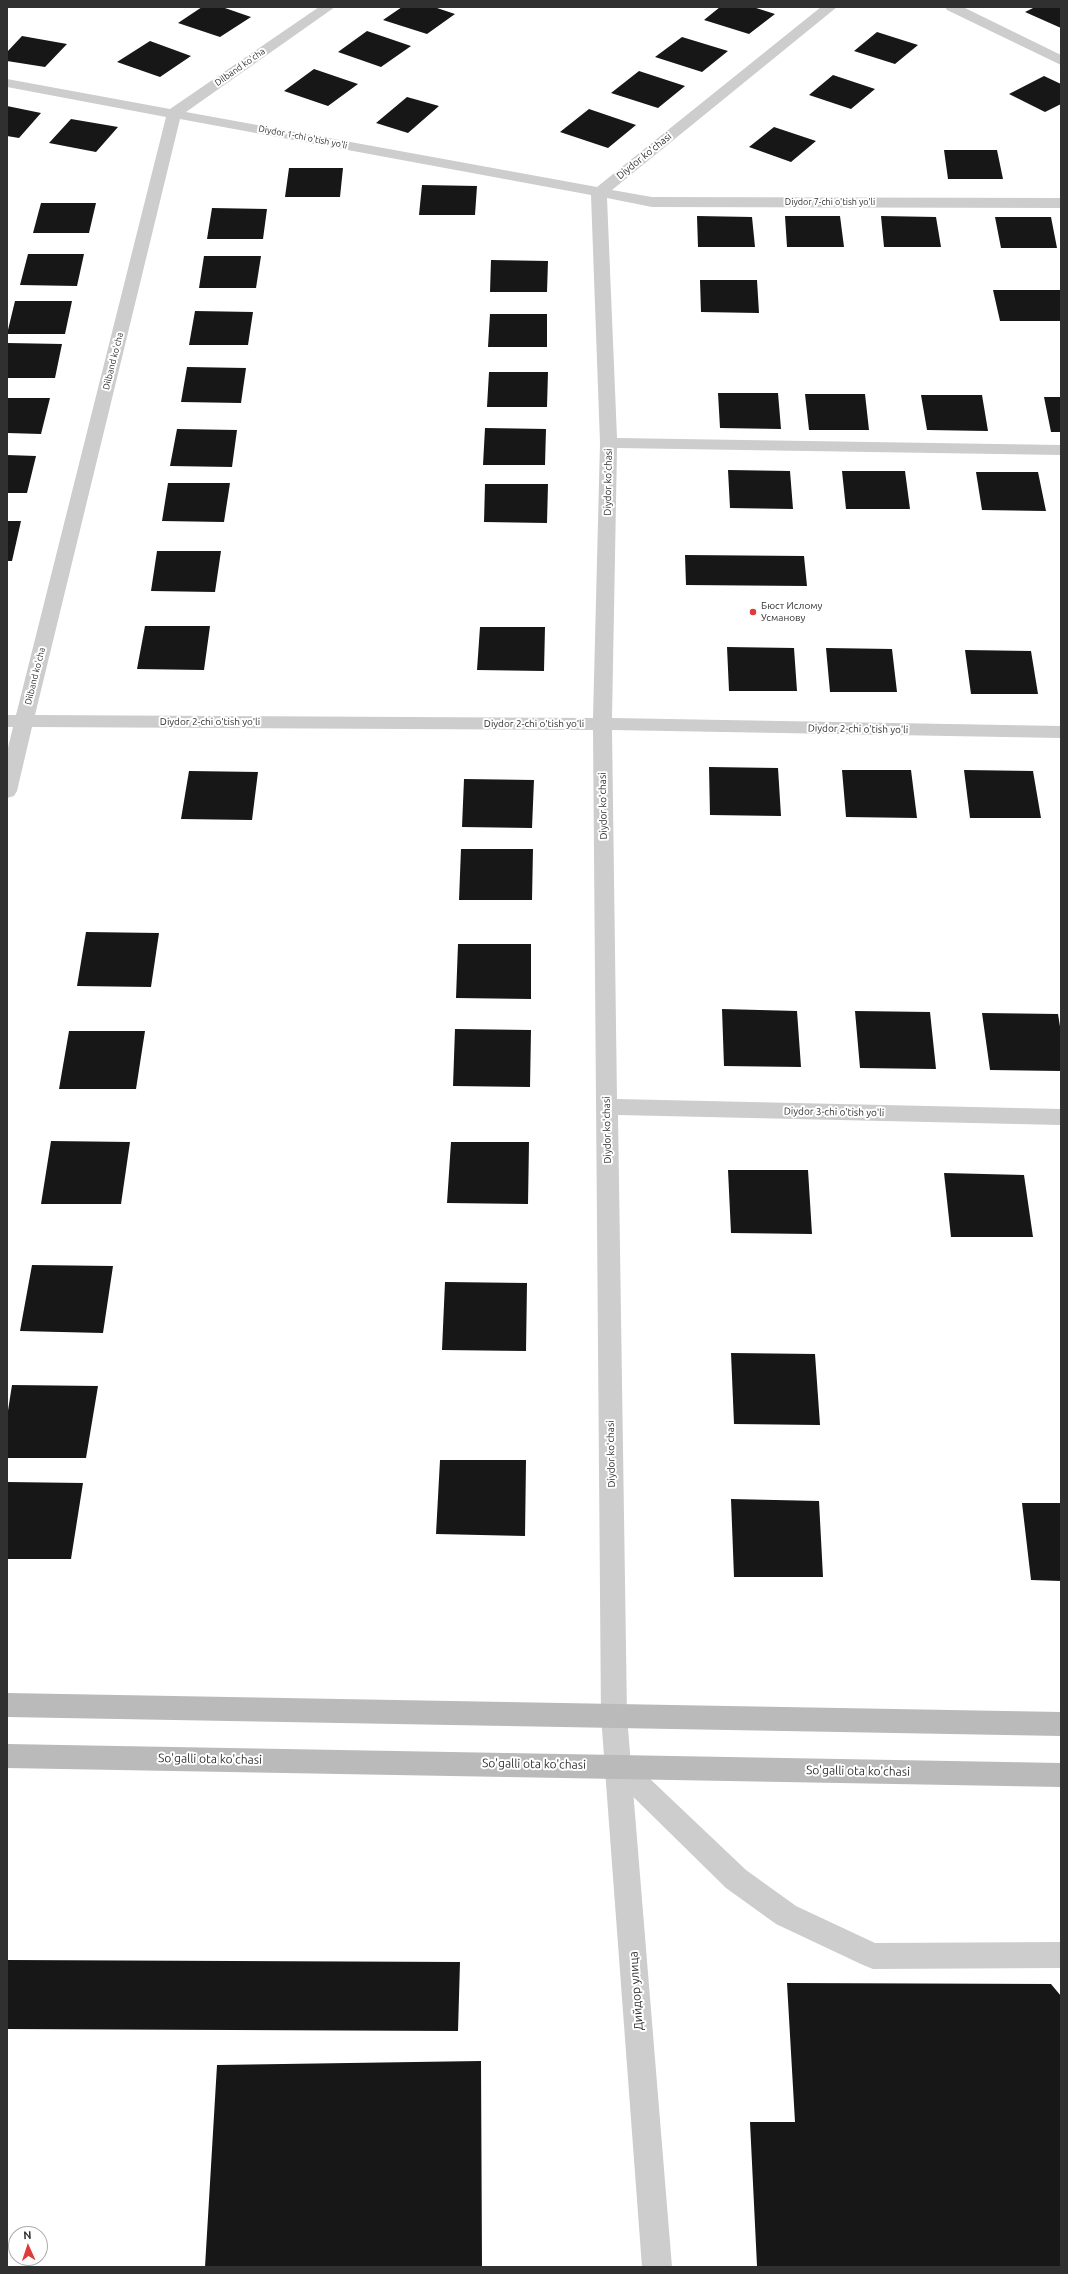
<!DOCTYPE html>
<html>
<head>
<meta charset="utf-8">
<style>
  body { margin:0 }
  #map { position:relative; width:1068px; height:2274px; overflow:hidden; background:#fff; font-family:Ubuntu,sans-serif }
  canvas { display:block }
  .frame { position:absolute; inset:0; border:8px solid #303030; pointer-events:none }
  .north { position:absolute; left:8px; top:2226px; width:40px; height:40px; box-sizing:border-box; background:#fff; border:1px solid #acacac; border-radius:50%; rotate:357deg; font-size:11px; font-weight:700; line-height:16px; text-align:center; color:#303030 }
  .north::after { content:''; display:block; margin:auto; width:14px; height:18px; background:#de3c3a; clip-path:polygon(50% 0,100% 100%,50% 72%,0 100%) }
</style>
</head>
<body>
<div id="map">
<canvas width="1068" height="2274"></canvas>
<div class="frame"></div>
<div class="north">N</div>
</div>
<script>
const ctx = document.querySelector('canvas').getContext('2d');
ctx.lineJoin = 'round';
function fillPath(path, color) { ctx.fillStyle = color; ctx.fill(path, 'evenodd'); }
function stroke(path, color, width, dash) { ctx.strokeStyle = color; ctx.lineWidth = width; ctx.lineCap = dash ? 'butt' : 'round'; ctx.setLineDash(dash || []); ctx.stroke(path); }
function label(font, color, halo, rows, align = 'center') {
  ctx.font = font + ' Ubuntu,sans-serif'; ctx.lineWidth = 4; ctx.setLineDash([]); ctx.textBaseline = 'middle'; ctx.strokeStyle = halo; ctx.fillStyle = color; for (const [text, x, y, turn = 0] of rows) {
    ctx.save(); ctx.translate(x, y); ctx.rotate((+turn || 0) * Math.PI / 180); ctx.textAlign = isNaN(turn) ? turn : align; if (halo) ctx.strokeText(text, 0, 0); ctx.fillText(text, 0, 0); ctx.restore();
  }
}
fillPath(new Path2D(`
  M202 7H222L251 17 220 37 178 23Z
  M402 7H434L455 14 427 34 383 20Z
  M720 7H753L775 14 749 34 704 20Z
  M1035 7H1061V28L1025 12Z
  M367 31 411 46 381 67 338 52Z
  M877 32 918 45 895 64 854 51Z
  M22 36 67 44 45 67 7 61V52Z
  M682 37 728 51 702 72 655 57Z
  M150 41 191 56 160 77 117 62Z
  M314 69 358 84 328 106 284 91Z
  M639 71 685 86 658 108 611 93Z
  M833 75 875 89 851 109 809 95Z
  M1044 76 1061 84V104L1045 112 1009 94Z
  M407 97 439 106 408 133 376 123Z
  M7 106 41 113 19 138 7 136Z
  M589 109 636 125 608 148 560 132Z
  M71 119 118 127 96 152 49 143Z
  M774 127 816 141 791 162 749 147Z
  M944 150H997L1003 179H948Z
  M289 168H343L340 197H285Z
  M422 185 477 186 475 215H419Z
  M41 203H96L89 233H33Z
  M212 208 267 209 263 239H207Z
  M697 216 752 217 755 247H698Z
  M785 216H840L844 247H787Z
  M881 216 936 217 941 247H884Z
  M995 217H1051L1057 248H1001Z
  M28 254H84L77 286 20 285Z
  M204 256H261L256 288H199Z
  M491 260 548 261 547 292H490Z
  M700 280H757L759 313 701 312Z
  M993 290H1061V321H1000Z
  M15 301H72L65 334H7Z
  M195 311 253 312 248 345H189Z
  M490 314H547V347H488Z
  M7 343 62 344 55 378H7Z
  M187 367 246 368 241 403 181 402Z
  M489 372H548L547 407H487Z
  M718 393H778L781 429 720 428Z
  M805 394H865L869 430H809Z
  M921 395H982L988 431 927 430Z
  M1044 397H1061V432H1051Z
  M7 398H50L41 434 7 433Z
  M485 428 546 429 545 465H483Z
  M177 429 237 430 232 467 170 466Z
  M7 455 36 456 27 493H7Z
  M728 470 790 471 793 509 730 508Z
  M842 471H905L910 509H846Z
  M976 472H1038L1046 511 982 510Z
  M168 483H230L224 522 162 521Z
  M485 484H548L547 523 484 522Z
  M7 521H21L12 561H7Z
  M157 551H221L215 592 151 591Z
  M685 555 804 556 807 586 686 585Z
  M145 626H210L204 670 137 669Z
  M480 627H545L544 671 477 670Z
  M727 647 794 648 797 691H729Z
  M826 648 892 649 897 692H830Z
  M965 650 1031 651 1038 694H971Z
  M709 767 778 768 781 816 710 815Z
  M842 770H911L917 818 846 817Z
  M964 770 1033 771 1041 818H970Z
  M189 771 258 772 252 820 181 819Z
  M464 779 534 780 532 828 462 827Z
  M461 849H533L532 900H459Z
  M86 932 159 933 151 987 77 986Z
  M458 944H531V999L456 998Z
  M722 1009 797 1011 801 1067 724 1066Z
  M855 1011 930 1012 936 1069 860 1068Z
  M982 1013 1058 1014 1061 1033V1071L990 1070Z
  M455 1029 531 1030 530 1087 453 1086Z
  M69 1031H145L136 1089H59Z
  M51 1141 130 1142 121 1204H41Z
  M451 1142H529L528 1204 447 1203Z
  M728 1170H808L812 1234 731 1233Z
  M944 1173 1024 1175 1033 1237H951Z
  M32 1265 113 1266 103 1333 20 1331Z
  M445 1282 527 1283 526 1351 442 1350Z
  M731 1353 815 1354 820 1425 734 1424Z
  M12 1385 98 1386 86 1458H7V1417Z
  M440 1460H526L525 1536 436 1534Z
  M7 1482 83 1483 71 1559H7Z
  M731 1499 819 1501 823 1577H734Z
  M1022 1503H1061V1581L1031 1580Z
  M7 1960 460 1962 458 2031 7 2029Z
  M787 1983 1051 1984 1061 1996V2267L757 2266 750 2122H795Z
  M481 2061 482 2267H205L217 2065Z`), '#171717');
fillPath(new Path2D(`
  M619 1754 628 1758 746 1870 796 1906 875 1943 1061 1942V1968L873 1969 863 1965 776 1924 726 1888 610 1774 606 1766 610 1758Z`), '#cdcdcd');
fillPath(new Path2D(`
  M319 7H335L186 112 597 187 821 7H837L612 190 652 197 1061 198V208L652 207 607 198 617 438 1061 445V455L617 448 612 718 1061 726V738L612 730 617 1099 1061 1109V1125L618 1115 627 1716 672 2267H642L601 1716 593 730 32 727 17 791 14 796 7 798V752L13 727H7V715H16L166 117 7 87V79L170 109ZM180 119 591 195 600 443 593 718 35 715Z
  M945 7H963L1061 55V65L947 10Z`), '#cdcdcd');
fillPath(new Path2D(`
  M7 1693 1061 1712V1736L7 1717Z
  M7 1744 1061 1763V1787L7 1768Z`), '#bababa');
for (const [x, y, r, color] of [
  [753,612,4,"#de3c3a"]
]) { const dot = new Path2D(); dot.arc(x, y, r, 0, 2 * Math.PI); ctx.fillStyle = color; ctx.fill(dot); stroke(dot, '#fff', 1.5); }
label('9px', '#303030', '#fff', [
  ["Dilband ko'cha",240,67,-35],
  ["Diydor 1-chi o'tish yo'li",303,137,11],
  ["Diydor 7-chi o'tish yo'li",830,202],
  ["Dilband ko'cha",113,361,-76],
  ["Dilband ko'cha",35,676,-76]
]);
label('10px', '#303030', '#fff', [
  ["Diydor ko'chasi",644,156,-39],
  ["Diydor ko'chasi",608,482,-89],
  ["Diydor 2-chi o'tish yo'li",210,722],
  ["Diydor 2-chi o'tish yo'li",534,724],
  ["Diydor 2-chi o'tish yo'li",858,729,1],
  ["Diydor ko'chasi",603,806,-91],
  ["Diydor 3-chi o'tish yo'li",834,1112,1],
  ["Diydor ko'chasi",607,1130,-91],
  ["Diydor ko'chasi",611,1454,-91]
]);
label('10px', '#303030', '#fff', [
  ["Бюст Ислому",761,606],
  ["Усманову",761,618]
], 'left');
label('12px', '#303030', '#fff', [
  ["So'galli ota ko'chasi",210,1759,1],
  ["So'galli ota ko'chasi",534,1764,1],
  ["So'galli ota ko'chasi",858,1771,1],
  ["Дийдор улица",636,1991,-94]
]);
</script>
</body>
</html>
